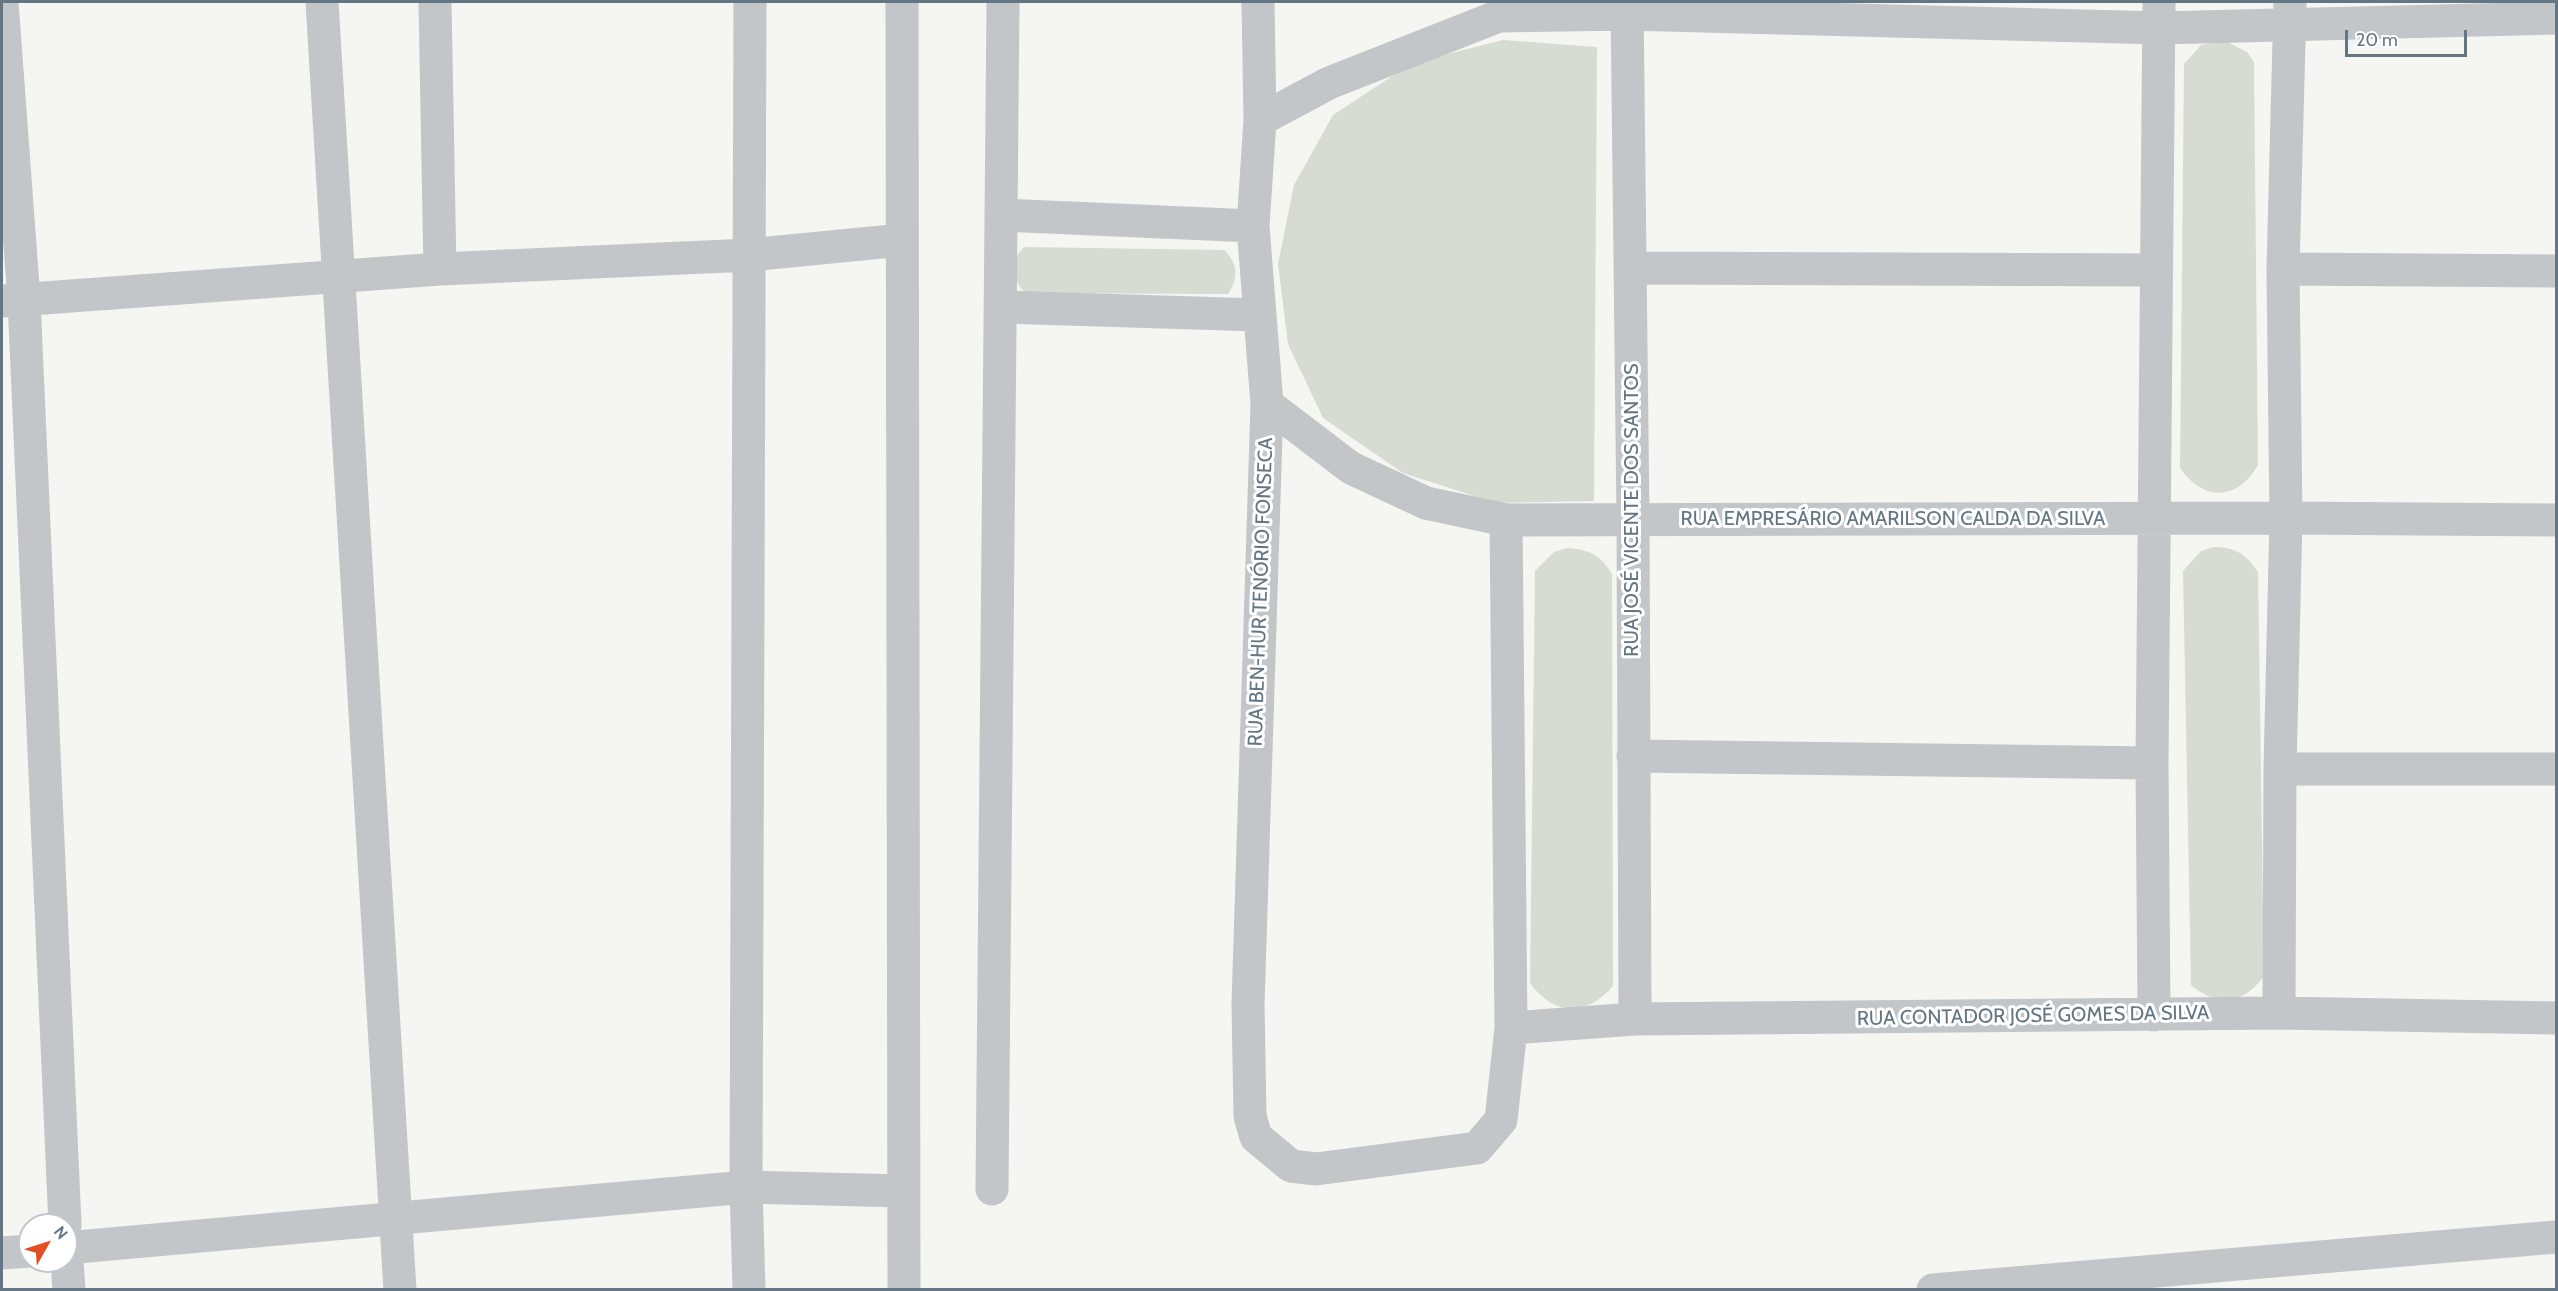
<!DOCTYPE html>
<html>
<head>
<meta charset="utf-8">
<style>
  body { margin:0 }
  #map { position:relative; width:2558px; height:1291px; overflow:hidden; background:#f5f5f1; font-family:Cabin,sans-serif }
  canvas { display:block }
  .frame { position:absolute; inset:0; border:3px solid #647583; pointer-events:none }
  .north { position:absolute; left:18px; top:1213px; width:60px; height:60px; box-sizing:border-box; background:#fff; border:2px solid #c1c8cd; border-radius:50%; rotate:51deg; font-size:16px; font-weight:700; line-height:24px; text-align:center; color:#647583 }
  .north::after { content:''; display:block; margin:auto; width:21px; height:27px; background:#e44f22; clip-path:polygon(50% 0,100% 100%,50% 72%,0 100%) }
  .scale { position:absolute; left:2345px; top:30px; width:122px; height:27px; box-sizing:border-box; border:3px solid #647583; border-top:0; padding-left:8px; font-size:18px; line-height:21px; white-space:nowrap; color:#647583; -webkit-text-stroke:4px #fff; paint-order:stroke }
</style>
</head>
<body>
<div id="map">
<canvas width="2558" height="1291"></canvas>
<div class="frame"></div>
<div class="north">N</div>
<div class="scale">20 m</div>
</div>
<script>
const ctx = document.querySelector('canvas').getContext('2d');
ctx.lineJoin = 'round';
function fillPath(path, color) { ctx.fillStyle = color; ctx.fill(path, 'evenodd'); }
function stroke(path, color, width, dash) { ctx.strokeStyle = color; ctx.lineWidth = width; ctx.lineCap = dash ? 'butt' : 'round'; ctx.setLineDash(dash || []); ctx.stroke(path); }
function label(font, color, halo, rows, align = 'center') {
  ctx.font = font + ' Cabin,sans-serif'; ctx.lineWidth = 6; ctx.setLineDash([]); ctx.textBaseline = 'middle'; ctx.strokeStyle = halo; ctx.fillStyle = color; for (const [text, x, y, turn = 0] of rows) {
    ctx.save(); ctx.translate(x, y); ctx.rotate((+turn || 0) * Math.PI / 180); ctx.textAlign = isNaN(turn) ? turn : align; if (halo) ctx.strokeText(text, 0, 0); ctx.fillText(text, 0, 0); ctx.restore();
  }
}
fillPath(new Path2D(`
  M1503 40 1597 47 1594 501 1496 503 1403 473 1323 418 1288 344 1278 264 1294 185 1333 115 1412 63Z
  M2225 41 2247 52 2254 62 2258 465C2238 501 2203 502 2180 468L2184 64 2201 45Z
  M1024 247 1224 250C1238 263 1239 278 1228 294L1026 293C1011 280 1010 261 1024 247Z
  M2214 547C2235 547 2246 554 2258 572L2264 976C2245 1004 2216 1007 2191 985L2183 571 2201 551Z
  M1567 548C1588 549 1601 555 1612 574L1613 986C1586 1017 1554 1016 1530 983L1535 571 1554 552Z`), '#d6dcd2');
stroke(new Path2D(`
  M2 2 24 300 65 1225
  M322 2 400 1290
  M435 2 440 269
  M902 2 904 1290
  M1258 2 1260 120 1253 226 1267 404 1248 1004 1250 1116 1256 1137 1291 1166 1316 1169 1477 1148 1501 1120 1511 1028 1506 520
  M1627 2 1633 519 1635 1019
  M1260 120 1329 83 1499 16 1627 14 2160 28 2556 18
  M1002 215 1253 226
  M1630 268 2156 270
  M2283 269 2556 271
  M3 301 440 269 749 255 902 240
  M1002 307 1259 315
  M1267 404 1351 468 1426 503 1506 520 2286 518 2556 520
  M1633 756 2152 763
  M2280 769H2556
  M2279 1013 2280 769 2286 518 2283 269 2290 3
  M2154 1015 2152 763 2159 2
  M1511 1028 1635 1019 2279 1013 2556 1018
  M992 1189 1003 2
  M66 1245 69 1290
  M66 1248 746 1187 903 1191
  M2 1253 30 1251
  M749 1290 746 1187 750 2
  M1933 1290 2556 1237`), '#c2c6c9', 33);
label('20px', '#647583', '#fff', [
  ["RUA JOSÉ VICENTE DOS SANTOS",1632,510,-90],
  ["RUA EMPRESÁRIO AMARILSON CALDA DA SILVA",1893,519],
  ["RUA BEN-HUR TENÓRIO FONSECA",1261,592,-88],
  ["RUA CONTADOR JOSÉ GOMES DA SILVA",2033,1016,-1]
]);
</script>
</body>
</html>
